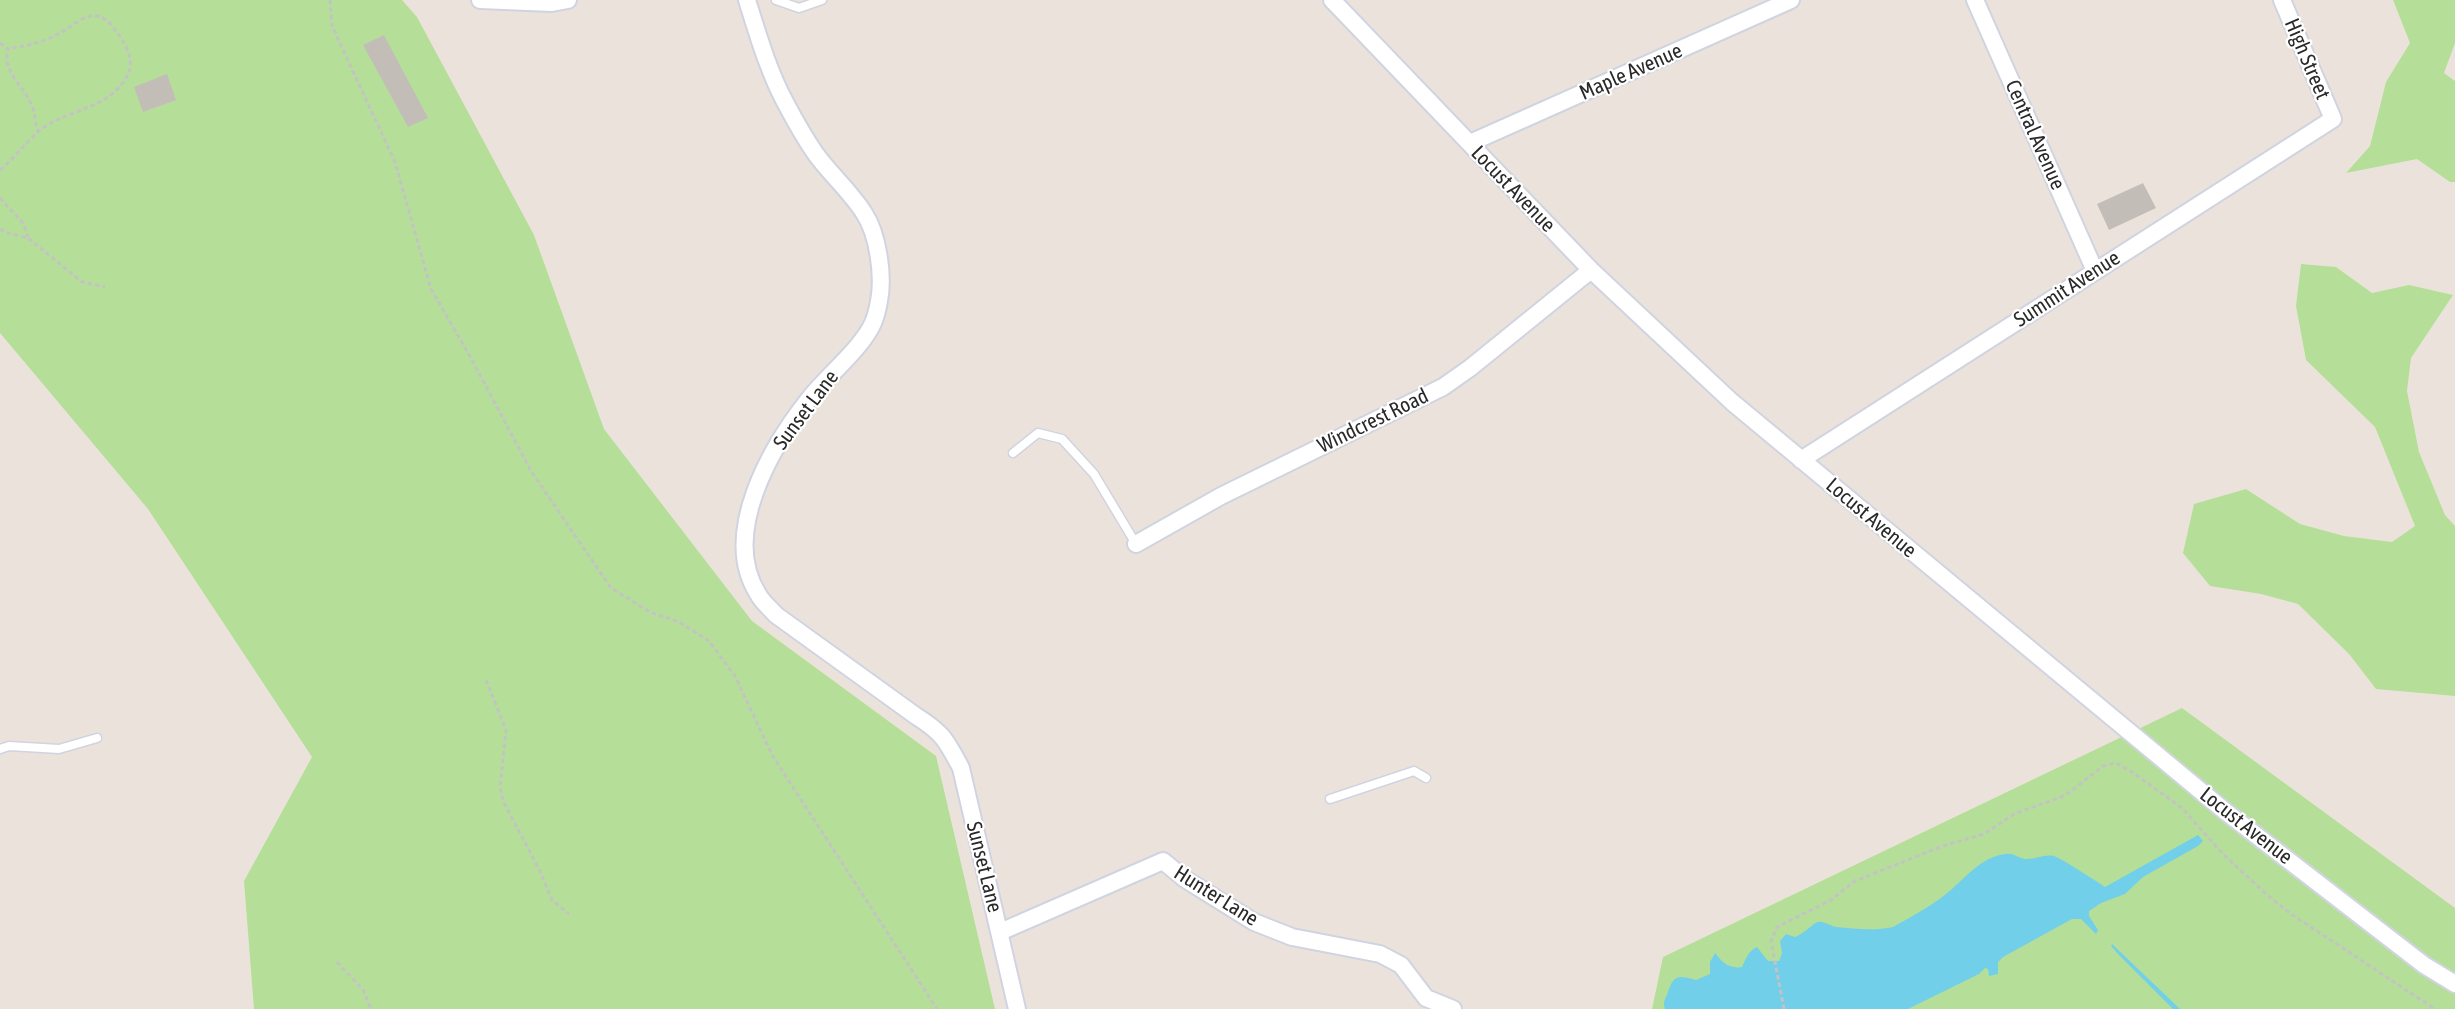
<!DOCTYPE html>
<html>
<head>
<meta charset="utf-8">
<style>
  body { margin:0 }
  canvas { display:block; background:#ebe3db }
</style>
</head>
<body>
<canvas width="2455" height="1009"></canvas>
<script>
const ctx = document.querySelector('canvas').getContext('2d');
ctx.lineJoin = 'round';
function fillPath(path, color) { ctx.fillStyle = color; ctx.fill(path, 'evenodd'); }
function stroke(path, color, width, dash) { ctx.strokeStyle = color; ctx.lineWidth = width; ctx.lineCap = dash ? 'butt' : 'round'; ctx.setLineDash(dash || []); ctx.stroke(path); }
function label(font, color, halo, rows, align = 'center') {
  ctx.font = font + ' "Asap Condensed",sans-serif'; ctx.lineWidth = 4.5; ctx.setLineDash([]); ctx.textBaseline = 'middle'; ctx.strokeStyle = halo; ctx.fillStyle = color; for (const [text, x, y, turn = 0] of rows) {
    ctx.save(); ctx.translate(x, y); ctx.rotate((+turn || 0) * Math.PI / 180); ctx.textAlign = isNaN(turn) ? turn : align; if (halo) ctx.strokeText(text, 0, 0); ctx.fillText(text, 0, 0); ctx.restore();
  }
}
fillPath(new Path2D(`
  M0 0H402L417 17 534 235 604 429 752 621 936 756 995 1009H254L244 881 312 757 148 509 0 333Z
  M2393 0H2455V43L2444 73 2455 81V182H2450L2417 159 2346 173 2370 146 2386 82 2410 43Z
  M2301 264 2336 267 2372 293 2409 285 2453 295 2411 358 2407 391 2419 452 2445 515 2455 526V696L2376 689 2349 654 2298 604 2261 594 2210 586 2183 553 2194 504 2246 489 2300 524 2344 536 2392 542 2415 526 2375 427 2306 360 2296 306Z
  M2182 708 2455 908V1009H1652L1663 957Z`), '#b5df99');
fillPath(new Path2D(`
  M2198 835 2203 841 2198 846 2143 877 2125 894 2101 903 2089 911V916L2098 930 2096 934 2081 919H2072L2003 957 1998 962V974L1989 976 1988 969 1985 968 1979 974 1908 1009H1665C1663 1002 1664 1001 1667 995 1673 976 1676 974 1696 980L1710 974V962L1715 953C1723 963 1729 969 1742 967 1746 959 1748 951 1757 947L1768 961H1779L1782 953 1780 941 1786 934 1795 937C1804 934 1813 923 1818 922 1824 921 1830 926 1836 927 1855 929 1876 931 1893 927 1913 916 1935 904 1952 889 1968 875 1982 857 2005 854 2014 852 2019 859 2027 859 2036 859 2045 854 2054 856 2059 857 2101 884 2105 887Z
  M2112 944 2180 1009H2173L2119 955 2111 946Z`), '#72cfe9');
fillPath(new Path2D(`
  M384 35 428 118 408 127 363 45Z
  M167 74 176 100 143 112 134 87Z
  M2143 183 2156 208 2109 230 2097 204Z`), '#c3bdb8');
const lane = new Path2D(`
  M776 0 799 8 822 0
  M1013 453 1038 433 1062 439 1094 474 1136 544
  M0 749 9 746 59 749 97 738
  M1330 799 1414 771 1426 778`);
const street = new Path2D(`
  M480 0 552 3 568 0
  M747 0C758 35 768 70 785 102 794 119 804 137 815 153 830 174 850 191 864 213 878 234 884 276 879 301 878 307 876 316 873 323 862 348 827 376 809 399 771 447 720 534 758 594 762 602 770 608 776 615L916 716C943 733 946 740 961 768L1017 1009
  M1332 0 1591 270 1732 402 2226 812 2424 965 2455 984
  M1975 0 2095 271
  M1470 143 1791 0
  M1801 460 2333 119 2282 0
  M1136 544 1221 496 1443 387 1470 368 1591 270
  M1000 932 1163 861 1185 879 1254 922 1292 937 1380 954 1401 965 1426 998 1453 1009`);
stroke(lane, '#d0d4e1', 11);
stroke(street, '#d0d4e1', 20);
stroke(new Path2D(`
  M330 0 332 26 395 162 431 289 471 358 531 471 611 588 650 612 679 622 709 641 735 676 772 755 937 1009
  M0 43 8 49C2 72 23 85 31 104 35 112 35 123 38 132
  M0 170C14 159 25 143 38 132 66 108 105 112 126 78 136 62 127 46 117 32 111 24 103 14 92 16 80 17 70 28 60 33 44 42 26 46 8 49
  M0 198 23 223 28 237
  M0 229 7 233 28 238 82 282 105 287
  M486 680 506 730 500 788 504 803 539 869 552 900 569 914
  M337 962 363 990 371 1009
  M1784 1009 1771 941 1777 927 1831 900 1855 881 1943 846 1984 834 2016 813 2059 798 2070 792 2103 766 2116 763 2132 772 2182 808 2222 853 2266 894 2291 914 2435 1009`), '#c3c3c3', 3, [4.5, 3]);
stroke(lane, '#fff', 8);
stroke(street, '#fff', 16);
label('21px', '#292929', '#fff', [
  ["High Street",2307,59,67],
  ["Maple Avenue",1631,72,-24],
  ["Central Avenue",2035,135,66],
  ["Locust Avenue",1513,189,46],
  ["Summit Avenue",2067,289,-33],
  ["Sunset Lane",806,410,-53],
  ["Windcrest Road",1373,421,-26],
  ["Locust Avenue",1871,518,40],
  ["Locust Avenue",2246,826,38],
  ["Sunset Lane",984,867,76],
  ["Hunter Lane",1216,896,32]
]);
</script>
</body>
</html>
